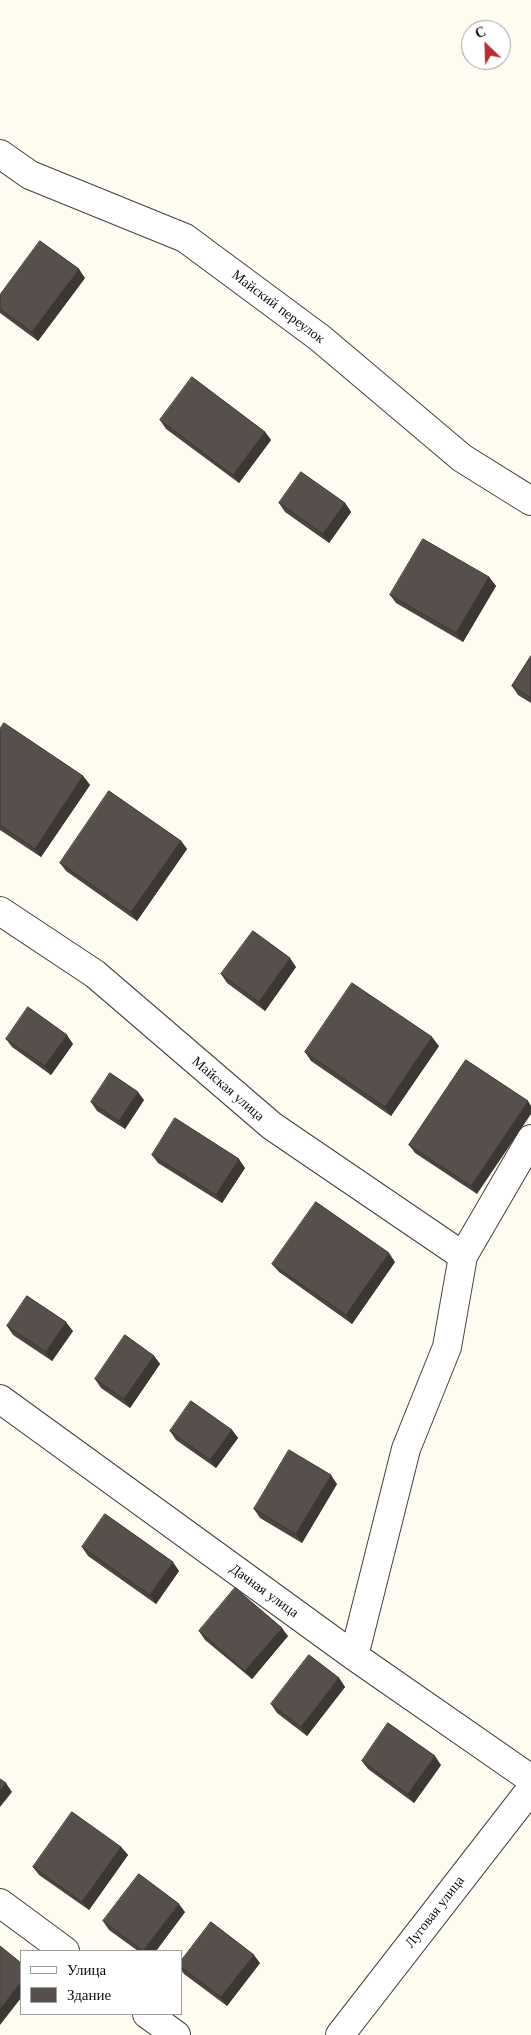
<!DOCTYPE html>
<html>
<head>
<meta charset="utf-8">
<style>
  body { margin:0 }
  #map { position:relative; width:531px; height:2035px; overflow:hidden; background:#fefbf0; font-family:"Libre Baskerville",serif }
  canvas { display:block }
  .legend { position:absolute; left:20px; top:1950px; width:162px; height:65px; box-sizing:border-box; background:#fff; border:1px solid #9f9f9f; margin:0; padding:6px 9px; list-style:none; font-size:15px; color:#0e0e0e }
  .legend li { display:flex; align-items:center; gap:10px; height:25px }
  .legend b { width:25px; border:1px solid #9f9f9f }
  .north { position:absolute; left:461px; top:20px; width:50px; height:50px; box-sizing:border-box; background:#fff; border:1px solid #9f9f9f; border-radius:50%; rotate:336deg; font-size:14px; font-weight:700; line-height:20px; text-align:center; color:#0e0e0e }
  .north::after { content:''; display:block; margin:auto; width:18px; height:22px; background:#b82c35; clip-path:polygon(50% 0,100% 100%,50% 72%,0 100%) }
</style>
</head>
<body>
<div id="map">
<canvas width="531" height="2035"></canvas>
<ul class="legend">
<li><b style="height:6px;background:#fff"></b>Улица</li>
<li><b style="height:14px;background:#574f4b"></b>Здание</li>
</ul>
<div class="north">С</div>
</div>
<script>
const ctx = document.querySelector('canvas').getContext('2d');
ctx.lineJoin = 'round';
function stroke(path, color, width, dash) { ctx.strokeStyle = color; ctx.lineWidth = width; ctx.lineCap = dash ? 'butt' : 'round'; ctx.setLineDash(dash || []); ctx.stroke(path); }
function fillPath(path, color) { ctx.fillStyle = color; ctx.fill(path, 'evenodd'); }
function label(font, color, halo, rows, align = 'center') {
  ctx.font = font + ' "Libre Baskerville",serif'; ctx.lineWidth = 5; ctx.setLineDash([]); ctx.textBaseline = 'middle'; ctx.strokeStyle = halo; ctx.fillStyle = color; for (const [text, x, y, turn = 0] of rows) {
    ctx.save(); ctx.translate(x, y); ctx.rotate((+turn || 0) * Math.PI / 180); ctx.textAlign = isNaN(turn) ? turn : align; if (halo) ctx.strokeText(text, 0, 0); ctx.fillText(text, 0, 0); ctx.restore();
  }
}
const minor = new Path2D(`
  M0 154 30 175 185 238 320 338 462 458 531 501
  M0 911 95 974 272 1126 463 1256
  M0 1399 354 1656 531 1779
  M354 1656 406 1449 447 1347 463 1256 531 1139
  M0 1903 65 1951
  M147 2014 176 2035
  M340 2035 531 1789`);
stroke(minor, '#414141', 30);
stroke(minor, '#fff', 28);
fillPath(new Path2D(`
  M85 278 38 341 0 313V295Z
  M160 420 265 432 271 440 239 483 166 429Z
  M279 503H345L351 512 329 543 285 512Z
  M489 577 496 586 463 642 396 603 390 595Z
  M531 656V703L518 695 512 686Z
  M0 729 83 776 90 785 41 857 0 830Z
  M181 841 187 849 137 921 66 871 60 863Z
  M296 967 265 1011 227 983 221 974Z
  M6 1039 73 1044 51 1075 12 1047Z
  M439 1046 391 1116 311 1061 305 1052Z
  M466 1060 477 1194 415 1153 409 1145Z
  M144 1100 125 1129 97 1111 91 1102Z
  M152 1155 245 1168 222 1203 158 1163Z
  M395 1262 352 1324 279 1272 272 1264Z
  M7 1326 73 1331 52 1361 13 1335Z
  M154 1356 160 1364 130 1408 101 1388 95 1379Z
  M232 1430 238 1438 216 1468 176 1440 170 1431Z
  M337 1484 302 1543 260 1518 254 1509Z
  M82 1547 179 1571 156 1604 88 1556Z
  M199 1631 288 1636 252 1679 205 1640Z
  M339 1678 345 1687 307 1736 277 1713 271 1704Z
  M362 1761 441 1765 414 1803 368 1769Z
  M121 1847 128 1855 89 1910 39 1875 33 1867Z
  M185 1912 156 1951H138L109 1930 103 1921Z
  M181 1961 260 1963 227 2006 184 1974 181 1970Z`), '#4b4440');
fillPath(new Path2D(`
  M79 269 85 278 38 341 32 332Z
  M265 432 271 440 239 483 233 475Z
  M345 503 351 512 329 543 323 534Z
  M489 577 496 586 463 642 456 633Z
  M83 776 90 785 41 857 35 849Z
  M181 841 187 849 137 921 131 912Z
  M290 958 296 967 265 1011 259 1002Z
  M67 1035 73 1044 51 1075 45 1066Z
  M432 1037 439 1046 391 1116 385 1107Z
  M138 1092 144 1100 125 1129 119 1121Z
  M528 1101 531 1106V1114L477 1194 471 1186Z
  M239 1159 245 1168 222 1203 216 1195Z
  M389 1253 395 1262 352 1324 346 1315Z
  M66 1322 73 1331 52 1361 46 1352Z
  M154 1356 160 1364 130 1408 124 1399Z
  M232 1430 238 1438 216 1468 210 1460Z
  M331 1475 337 1484 302 1543 296 1534Z
  M173 1562 179 1571 156 1604 150 1595Z
  M282 1628 288 1636 252 1679 245 1671Z
  M339 1678 345 1687 307 1736 301 1727Z
  M435 1756 441 1765 414 1803 408 1794Z
  M6 1783 12 1792 0 1807V1790Z
  M121 1847 128 1855 89 1910 82 1902Z
  M179 1904 185 1912 156 1951H144Z
  M254 1955 260 1963 227 2006 221 1997Z
  M21 1982V1998L0 2025V2009Z`), '#3d3734');
const building = new Path2D(`
  M40 241 79 269 32 332 0 309V295Z
  M192 377 265 432 233 475 160 420Z
  M301 472 345 503 323 534 279 503Z
  M423 539 489 577 456 633 390 595Z
  M531 656V698L512 686Z
  M4 723 83 776 35 849 0 825V729Z
  M109 791 181 841 131 912 60 863Z
  M253 931 290 958 259 1002 221 974Z
  M352 983 432 1037 385 1107 305 1052Z
  M28 1007 67 1035 45 1066 6 1039Z
  M466 1060 528 1101 471 1186 409 1145Z
  M110 1073 138 1092 119 1121 91 1102Z
  M175 1118 239 1159 216 1195 152 1155Z
  M316 1202 389 1253 346 1315 272 1264Z
  M27 1296 66 1322 46 1352 7 1326Z
  M125 1335 154 1356 124 1399 95 1379Z
  M191 1401 232 1430 210 1460 170 1431Z
  M289 1450 331 1475 296 1534 254 1509Z
  M105 1514 173 1562 150 1595 82 1547Z
  M235 1588 282 1628 245 1671 199 1631Z
  M309 1655 339 1678 301 1727 271 1704Z
  M388 1723 435 1756 408 1794 362 1761Z
  M0 1779 6 1783 0 1790Z
  M72 1812 121 1847 82 1902 33 1867Z
  M139 1874 179 1904 143 1951 103 1921Z
  M211 1922 254 1955 221 1997 181 1967V1961Z
  M0 1946 21 1963V1982L0 2009Z`);
fillPath(building, '#574f4b');
stroke(building, '#3d3734', 1);
label('14px', '#0e0e0e', '#fff', [
  ["Майский переулок",278,307,37],
  ["Майская улица",228,1089,41],
  ["Дачная улица",264,1591,36],
  ["Луговая улица",435,1912,-52]
]);
</script>
</body>
</html>
